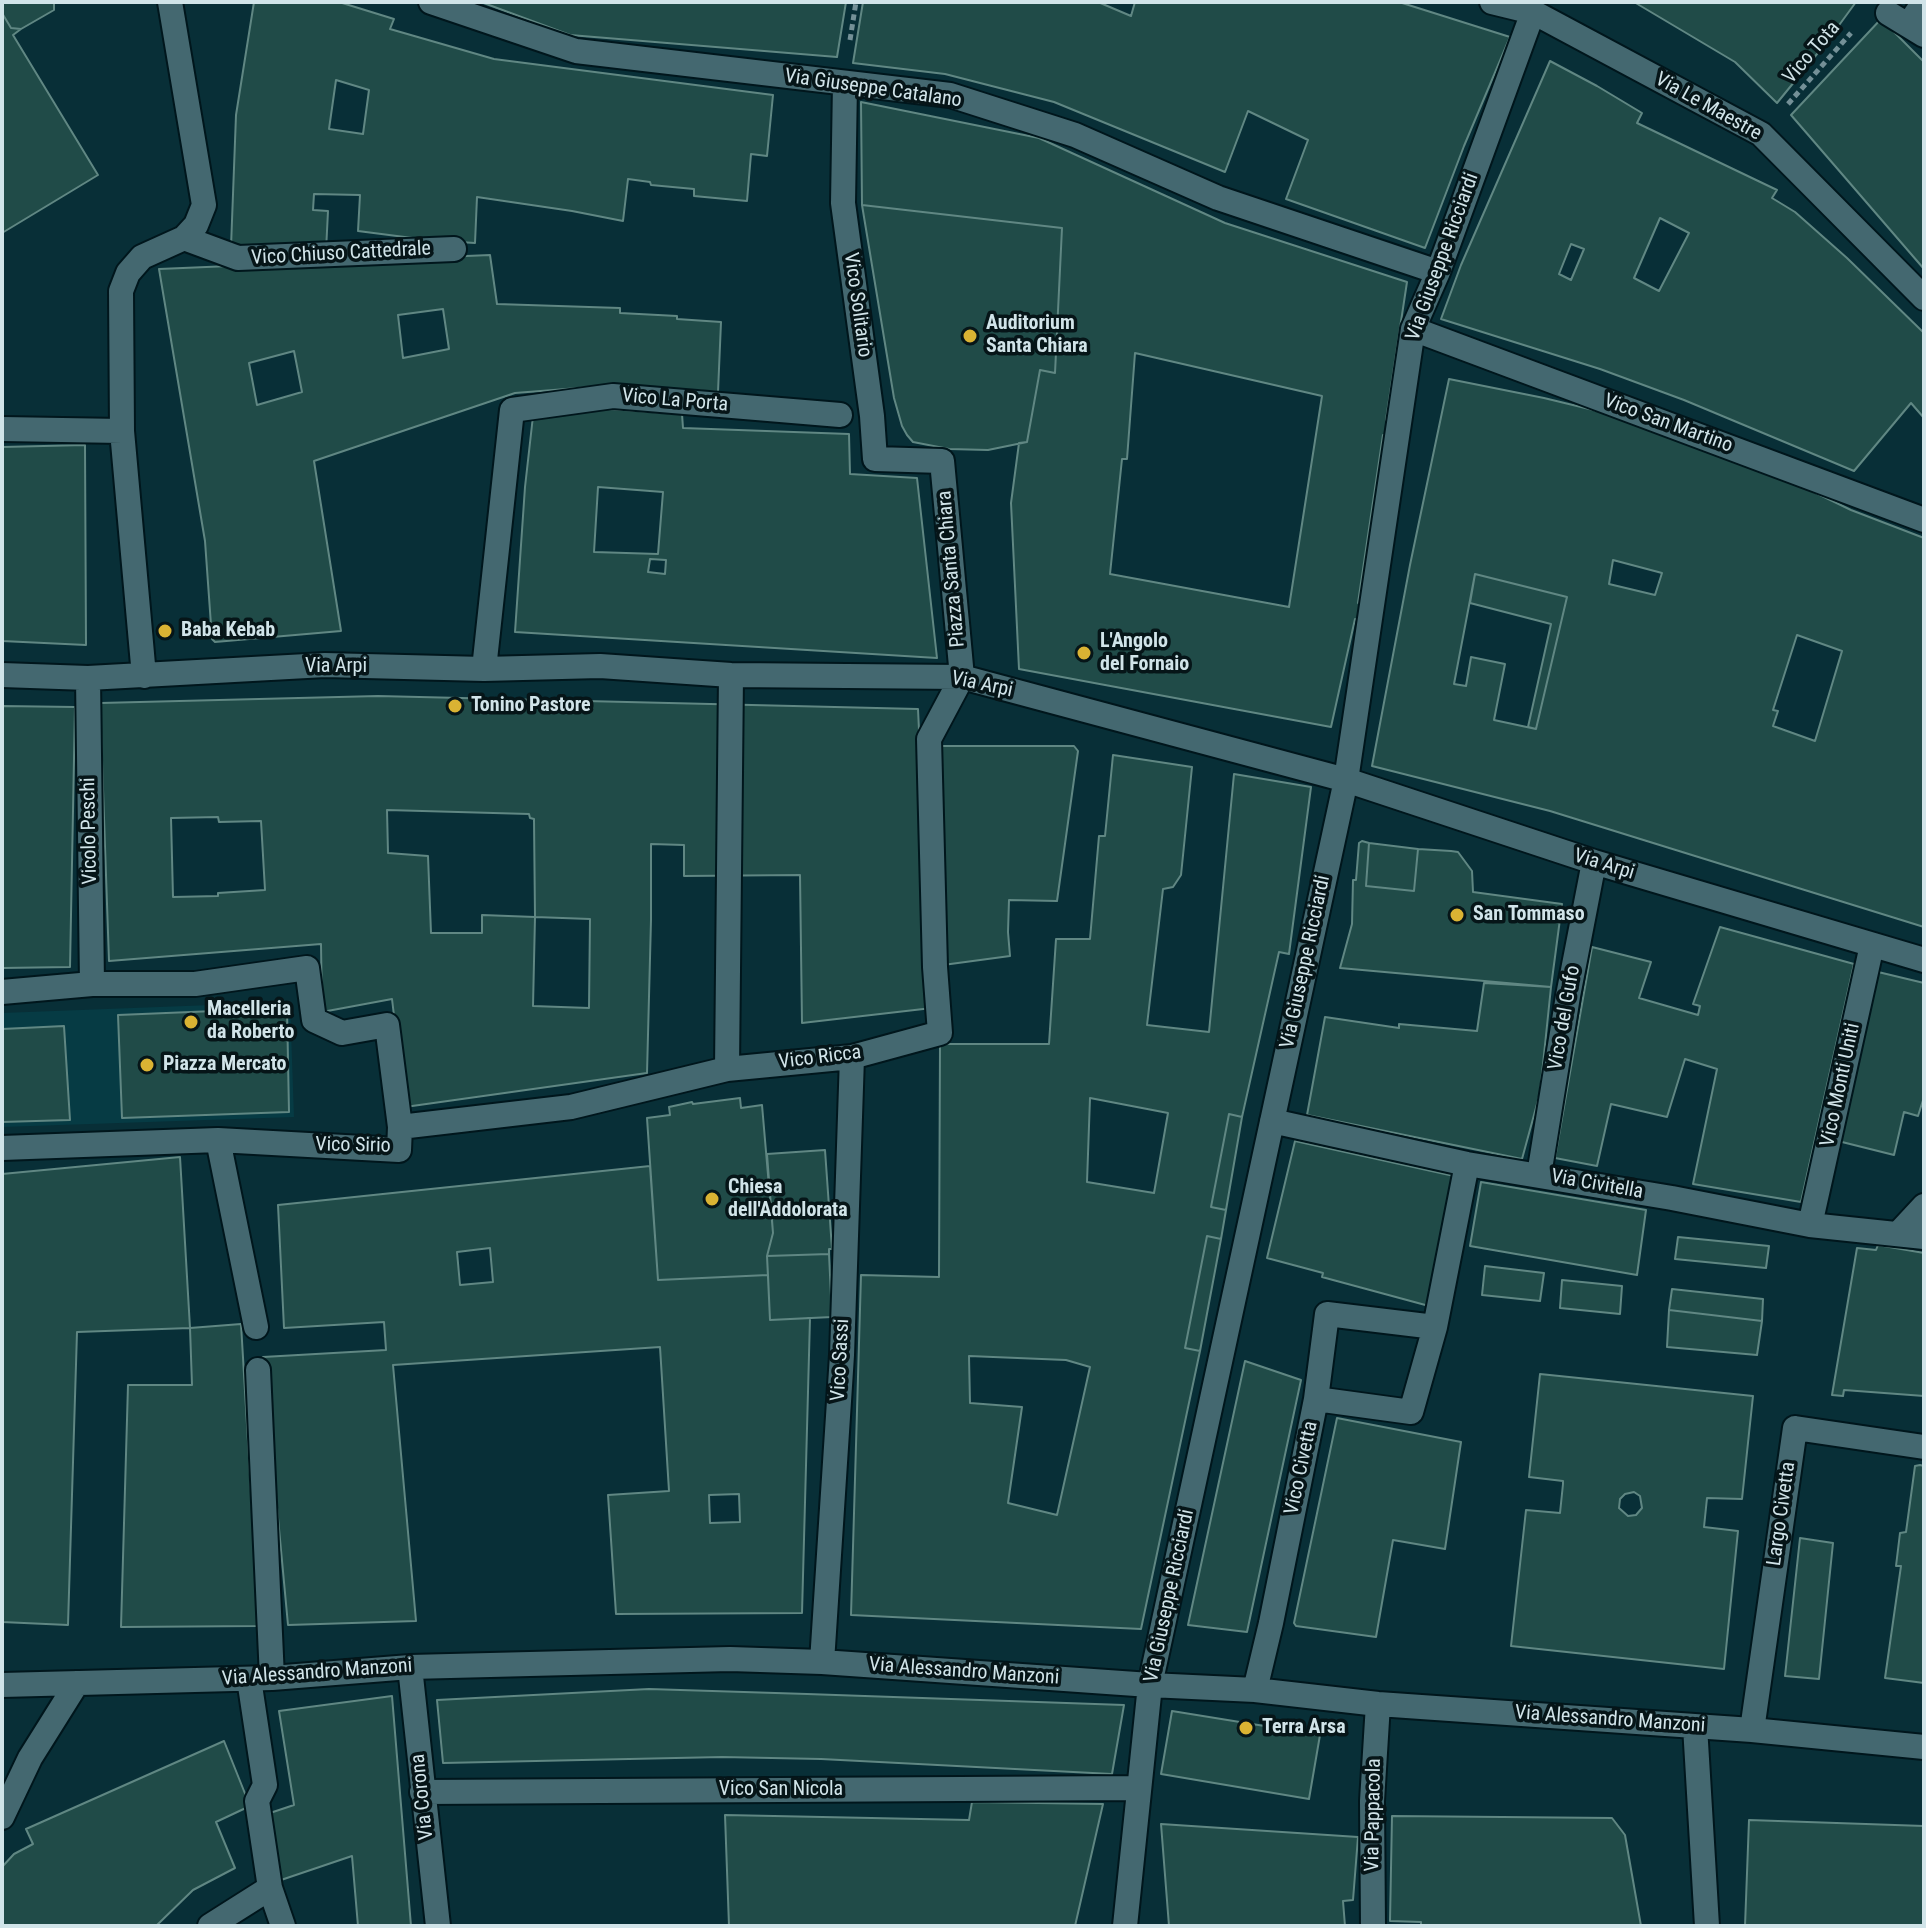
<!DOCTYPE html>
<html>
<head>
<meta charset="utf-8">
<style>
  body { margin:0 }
  #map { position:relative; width:1926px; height:1928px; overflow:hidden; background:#082f37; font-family:"Roboto Condensed",sans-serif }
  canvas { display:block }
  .frame { position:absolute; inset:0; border:4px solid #d1e4e9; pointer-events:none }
</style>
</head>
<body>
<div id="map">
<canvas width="1926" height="1928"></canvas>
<div class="frame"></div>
</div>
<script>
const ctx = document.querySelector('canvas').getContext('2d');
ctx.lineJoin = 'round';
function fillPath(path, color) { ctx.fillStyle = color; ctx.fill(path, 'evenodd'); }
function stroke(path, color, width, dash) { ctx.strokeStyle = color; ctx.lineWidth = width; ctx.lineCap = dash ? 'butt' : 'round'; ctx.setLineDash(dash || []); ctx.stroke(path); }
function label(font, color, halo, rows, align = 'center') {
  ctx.font = font + ' "Roboto Condensed",sans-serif'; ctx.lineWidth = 7; ctx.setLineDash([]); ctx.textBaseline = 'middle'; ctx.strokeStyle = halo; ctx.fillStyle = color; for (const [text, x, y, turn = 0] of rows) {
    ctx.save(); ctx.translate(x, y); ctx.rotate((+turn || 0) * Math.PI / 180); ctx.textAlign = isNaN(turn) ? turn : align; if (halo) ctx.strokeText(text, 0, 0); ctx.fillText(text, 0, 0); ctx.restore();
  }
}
fillPath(new Path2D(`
  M290 1002 294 1117 2 1127V1013Z`), '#063b44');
const building = new Path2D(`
  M2 2H54V10L21 29 11 28 2 13Z
  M254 2H339L394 19 390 29 494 59 773 95 767 156 751 154 747 201 694 196V189L651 185 650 182 628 179 623 221 572 211 477 197 475 243 428 240 358 231 360 195 314 194 313 210 328 211 326 251 231 247 236 115ZM336 80 369 90 363 134 329 129Z
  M481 2H846L837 57 570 35Z
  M863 2H1098L1131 16 1135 2H1399L1510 37 1464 146 1425 248 1286 199 1308 140 1248 111 1225 172 1054 102 945 74 853 63Z
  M1634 2H1856L1826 43 1777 103 1735 62Z
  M2 13 11 28 21 29 13 35 98 175 2 233Z
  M1881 19 1924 62V269L1791 115Z
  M1550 61 1597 86 1642 113 1637 123 1777 190 1772 198 1795 212 1847 258 1924 333V418L1911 403 1854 471 1684 400 1600 369 1441 319 1461 265ZM1660 218 1689 233 1659 291 1634 278ZM1571 244 1584 249 1571 280 1559 274Z
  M861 102 1039 138 1225 223 1407 282 1386 420 1390 419 1388 435H1383L1358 603 1362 605 1360 621 1355 619 1331 727 1019 669 1011 503 1019 443 1027 442 1040 370 1055 373 1062 228 862 205ZM1135 353 1322 396 1289 607 1110 574 1122 459H1127Z
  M862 205 1062 228 1055 373 1040 370 1027 442 988 450 949 449 913 442 907 435 902 426 894 398Z
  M490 255 497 304 620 308V313L677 316V319L721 322 718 392 617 385 515 393 314 461 341 631 215 642 212 639 205 541 159 269ZM443 309 449 349 403 358 398 315ZM294 351 302 392 257 405 249 363Z
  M1449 379 1544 398 1647 423 1754 463 1851 510 1924 538V927L1550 811 1372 766 1410 565ZM1613 560 1662 573 1655 595 1609 584ZM1475 574 1567 597 1536 729 1494 720 1505 664 1471 657 1466 686 1454 684ZM1797 635 1842 651 1815 741 1773 726 1778 711 1773 710Z
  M594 408 682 414 683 428 849 434 850 474 917 478 937 658 515 632 525 487 533 416ZM598 487 663 492 658 554 594 552ZM650 559 666 560 665 574 648 572Z
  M85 445 86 645 2 641V447Z
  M1475 574 1567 597 1536 729 1528 727 1551 624 1470 603Z
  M378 696 918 709 932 1008 802 1023 800 875 684 876V845L651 844V920L647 1073 405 1107 392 999 322 1012 321 944 109 961 100 703ZM387 810 529 814 530 818 534 819 535 917 482 915V933H431L428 856 388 853ZM218 817 219 822 261 821 265 890 218 893V896L173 897 171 818ZM535 917 590 919 589 1008 533 1006Z
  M2 706 75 707 70 967 2 968Z
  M939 746H1074L1078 751 1057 901 1009 900 1008 932 1010 956 943 965Z
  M1113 755 1192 767 1181 875 1173 887 1163 889 1147 1025 1209 1032 1234 774 1311 787 1289 954 1279 952 1242 1117 1229 1114 1211 1207 1226 1210 1221 1239 1207 1236 1185 1348 1200 1351 1141 1629 851 1615 861 1275 939 1277 940 1044H1049L1056 939H1090L1099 836H1105ZM1090 1098 1168 1113 1154 1193 1087 1182ZM969 1356 1066 1360 1090 1367 1057 1515 1008 1503 1022 1407 970 1403Z
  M1362 841 1369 843 1366 886 1414 891 1418 849 1451 851 1458 852 1472 871 1473 892 1562 904 1551 987 1340 968 1352 924 1353 880H1356L1359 843Z
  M1369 843 1418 849 1414 891 1366 886Z
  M1720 927 1854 964 1801 1202 1693 1184 1717 1069 1685 1059 1667 1117 1611 1104 1597 1166 1555 1158 1592 947 1651 962 1639 998 1698 1015 1700 1006 1693 1004Z
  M1874 971 1924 983V1097L1918 1116 1904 1112 1894 1155 1834 1140Z
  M1484 983 1551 987 1540 1093 1522 1159 1307 1115 1325 1017 1399 1028V1024L1477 1031Z
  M287 1008 289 1112 122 1118 118 1015Z
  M64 1026 70 1120 2 1122V1029Z
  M740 1098 741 1108 762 1105 773 1233 767 1256 768 1275 658 1280 647 1118 670 1115 669 1107 692 1102 693 1104Z
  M1229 1114 1242 1117 1226 1210 1211 1207Z
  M1295 1141 1454 1176 1429 1306 1322 1277 1323 1273 1267 1258Z
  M825 1150 832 1249H829V1254L767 1256 773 1233 767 1154Z
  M180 1157 190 1328 77 1332 68 1625 2 1622V1174Z
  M650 1166 658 1280 768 1275 770 1320 810 1318 802 1613 616 1614 608 1495 669 1491 660 1347 393 1365 416 1621 288 1625 263 1357 386 1350 384 1322 284 1328 278 1205ZM490 1248 493 1282 460 1285 457 1252ZM739 1494 740 1522 710 1523 709 1495Z
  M1481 1182 1646 1210 1637 1275 1470 1246Z
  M1207 1236 1221 1239 1200 1351 1185 1348Z
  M1678 1237 1769 1246 1766 1268 1675 1259Z
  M1878 1245 1924 1253V1396L1844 1390 1843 1396 1832 1395 1857 1248 1876 1250Z
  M829 1254 832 1317 770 1320 767 1256Z
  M1485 1266 1544 1273 1540 1301 1482 1295Z
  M1562 1280 1622 1286 1620 1314 1560 1308Z
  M1672 1289 1763 1299 1762 1321 1669 1310Z
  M1669 1310 1762 1321 1757 1355 1667 1347Z
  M241 1324 259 1626 121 1627 128 1385H192L190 1328Z
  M1245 1361 1301 1380 1247 1632 1188 1625Z
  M1540 1374 1753 1396 1742 1499 1707 1498 1704 1527 1738 1531 1724 1669 1511 1646 1526 1510 1560 1513 1563 1484V1481L1529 1477ZM1634 1492 1640 1496 1642 1508 1636 1515 1628 1516 1619 1508 1620 1499 1625 1494Z
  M1337 1418 1461 1442 1445 1549 1393 1540 1376 1637 1296 1626 1294 1623Z
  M1920 1465 1924 1466V1683L1885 1678 1901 1566H1896L1900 1533 1906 1532 1915 1466Z
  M1800 1538 1833 1543 1819 1679 1785 1676Z
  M649 1689 807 1694 1124 1705 1112 1774 821 1759 722 1757 443 1763 437 1700Z
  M392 1696 411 1926H358L352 1856 281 1880 261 1816 294 1805 279 1711Z
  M1172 1711 1320 1735 1309 1799 1161 1774Z
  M224 1741 250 1806 216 1822 235 1868 193 1890 156 1926H2V1867L14 1854 33 1844 26 1829Z
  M972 1802 1103 1804 1075 1926H729L725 1815 969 1820Z
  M1392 1816 1612 1818 1625 1835 1641 1926H1421V1922L1390 1921Z
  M1749 1820 1924 1826V1926H1745Z
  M1161 1824 1358 1837 1353 1900 1343 1901 1345 1926H1169Z`);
fillPath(building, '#204b48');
stroke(building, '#608783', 2);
const street = new Path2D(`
  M431 2 576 51 950 95 1075 135 1218 198 1438 272
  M1492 2 1533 12 1761 134 1924 298
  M1888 13 1924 35
  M1909 24 1924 2
  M184 238 238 258 454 249
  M1413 329 1924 520
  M2 429 122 431
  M484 669 512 410 613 396 840 415
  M2 675 88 678 325 665 484 669 600 666 731 675 962 677 1346 780 1594 862 1924 960
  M731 675 727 1069 852 1057 940 1033 935 967 929 739 962 677 942 461 875 459 872 416 843 203 845 84
  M144 676 122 431 121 291 128 273 142 257 184 238 196 225 204 205 170 2
  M88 678 92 984
  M2 992 92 984H195L307 968 314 1020 342 1033 387 1025 400 1127
  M1272 1121 1467 1164 1672 1198 1810 1225 1924 1237
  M218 1140 256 1327
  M2 1148 218 1140 399 1150 400 1127 571 1107 727 1069
  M1539 1175 1568 996 1594 862
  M1810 1225 1872 945
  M1898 1234 1924 1206
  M258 1370 272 1678
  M1316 1399 1327 1314 1435 1327
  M822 1662 842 1355 852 1057
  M410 1667 438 1926
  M2 1685 272 1678 410 1667 730 1659 822 1662 1150 1685 1255 1690 1378 1704 1752 1730 1924 1747
  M1255 1690 1271 1623 1316 1399 1411 1412 1435 1327 1467 1164
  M1695 1726 1707 1926
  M1752 1730 1795 1428 1924 1447
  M422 1792 1139 1788
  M2 1817 30 1758 77 1683
  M270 1888 283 1926
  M210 1926 270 1888 257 1801 265 1785 249 1679
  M1125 1926 1150 1685 1346 780 1413 329 1438 272 1533 12
  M1373 1926 1372 1801 1378 1704`);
stroke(street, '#00161c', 28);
stroke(new Path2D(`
  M850 40 856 2
  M1788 104 1851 33`), '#749097', 5, [6, 4]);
stroke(street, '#446870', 24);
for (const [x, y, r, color] of [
  [970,336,8,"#dab333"],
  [165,631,8,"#dab333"],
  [1084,653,8,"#dab333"],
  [455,706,8,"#dab333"],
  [1457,915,8,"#dab333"],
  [191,1022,8,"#dab333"],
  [147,1065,8,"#dab333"],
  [712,1199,8,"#dab333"],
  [1246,1728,8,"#dab333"]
]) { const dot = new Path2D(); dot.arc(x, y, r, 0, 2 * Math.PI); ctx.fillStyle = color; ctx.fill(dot); stroke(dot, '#061518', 3); }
label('20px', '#d1e4e9', '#061518', [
  ["Vico Tota",1812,53,-49],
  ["Via Giuseppe Catalano",873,89,8],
  ["Via Le Maestre",1708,107,29],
  ["Vico Chiuso Cattedrale",341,254,-3],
  ["Via Giuseppe Ricciardi",1443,257,-70],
  ["Vico Solitario",857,305,82],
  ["Vico La Porta",675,401,5],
  ["Vico San Martino",1668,424,20],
  ["Piazza Santa Chiara",952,569,-95],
  ["Via Arpi",336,667],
  ["Via Arpi",982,685,12],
  ["Vicolo Peschi",90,831,-91],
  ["Via Arpi",1604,865,17],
  ["Via Giuseppe Ricciardi",1306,962,-78],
  ["Vico del Gufo",1565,1018,-80],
  ["Vico Ricca",820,1058,-7],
  ["Vico Monti Uniti",1841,1085,-78],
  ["Vico Sirio",353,1146,1],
  ["Via Civitella",1597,1185,10],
  ["Vico Sassi",841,1360,-87],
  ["Vico Civetta",1302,1468,-78],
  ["Largo Civetta",1782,1514,-82],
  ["Via Giuseppe Ricciardi",1170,1596,-78],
  ["Via Alessandro Manzoni",964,1672,4],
  ["Via Alessandro Manzoni",317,1673,-4],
  ["Via Alessandro Manzoni",1610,1720,4],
  ["Vico San Nicola",781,1790],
  ["Via Corona",423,1797,-96],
  ["Via Pappacola",1374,1815,-89]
]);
label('bold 20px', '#d1e4e9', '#061518', [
  ["Auditorium",986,324],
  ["Santa Chiara",986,347],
  ["Baba Kebab",181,631],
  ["L'Angolo",1100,642],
  ["del Fornaio",1100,665],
  ["Tonino Pastore",471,706],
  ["San Tommaso",1473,915],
  ["Macelleria",207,1010],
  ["da Roberto",207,1033],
  ["Piazza Mercato",163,1065],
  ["Chiesa",728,1188],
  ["dell'Addolorata",728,1211],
  ["Terra Arsa",1262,1728]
], 'left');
</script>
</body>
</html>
